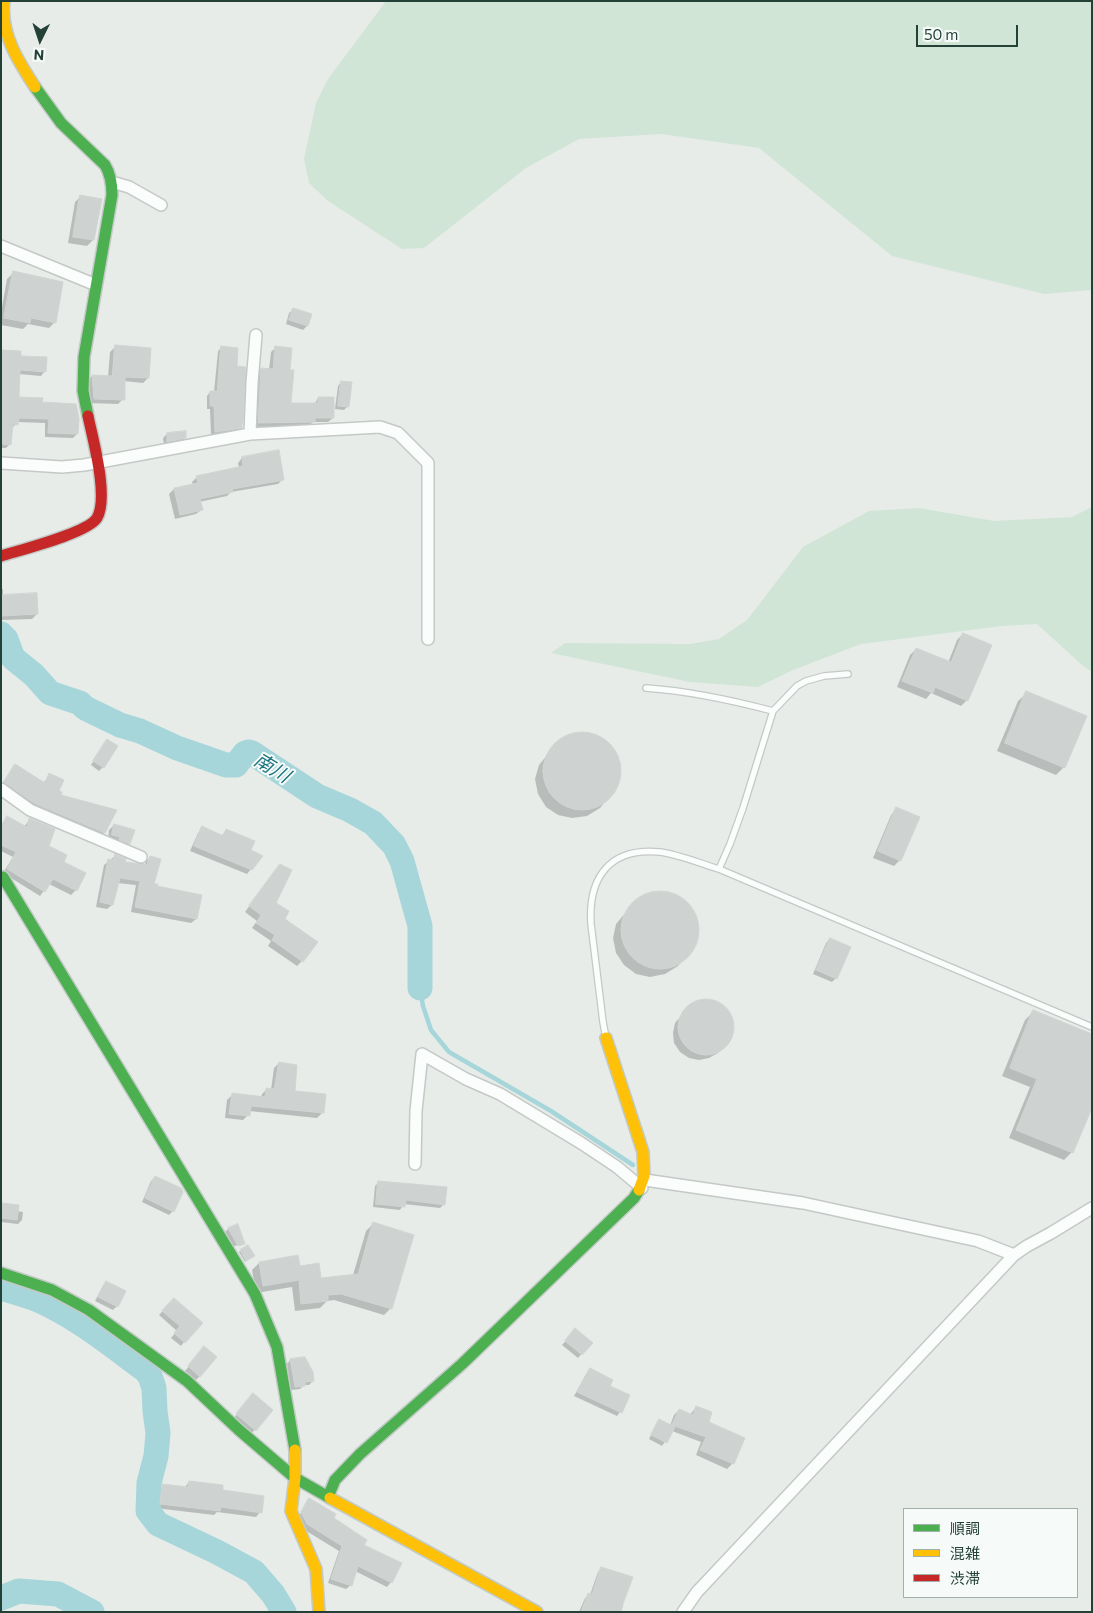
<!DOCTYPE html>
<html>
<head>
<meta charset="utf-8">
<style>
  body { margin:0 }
  #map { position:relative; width:1093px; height:1613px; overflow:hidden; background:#e7ece9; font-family:Commissioner,"Noto Sans JP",sans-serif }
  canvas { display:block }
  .frame { position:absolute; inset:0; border:2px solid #234137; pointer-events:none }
  .legend { position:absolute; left:903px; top:1508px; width:175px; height:90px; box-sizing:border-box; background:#f6faf8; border:1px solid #a2b0ab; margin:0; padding:6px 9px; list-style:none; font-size:15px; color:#234137 }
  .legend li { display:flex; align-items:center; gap:10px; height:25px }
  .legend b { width:25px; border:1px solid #a2b0ab }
  .north { position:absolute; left:15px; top:15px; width:50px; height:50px; -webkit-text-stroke:4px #f6faf8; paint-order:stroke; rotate:184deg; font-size:14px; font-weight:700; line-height:20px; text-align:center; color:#234137 }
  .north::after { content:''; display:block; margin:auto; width:18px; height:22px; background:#234137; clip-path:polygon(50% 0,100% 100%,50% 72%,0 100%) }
  .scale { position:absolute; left:916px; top:25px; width:102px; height:22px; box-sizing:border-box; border:2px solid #234137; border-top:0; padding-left:6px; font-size:15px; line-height:18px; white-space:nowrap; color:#234137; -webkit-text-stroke:4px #f6faf8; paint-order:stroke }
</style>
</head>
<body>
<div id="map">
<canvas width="1093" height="1613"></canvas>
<div class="frame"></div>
<ul class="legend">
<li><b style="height:6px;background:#4caf50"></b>順調</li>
<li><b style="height:6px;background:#ffc107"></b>混雑</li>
<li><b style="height:6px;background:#c62828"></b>渋滞</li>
</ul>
<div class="north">N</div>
<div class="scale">50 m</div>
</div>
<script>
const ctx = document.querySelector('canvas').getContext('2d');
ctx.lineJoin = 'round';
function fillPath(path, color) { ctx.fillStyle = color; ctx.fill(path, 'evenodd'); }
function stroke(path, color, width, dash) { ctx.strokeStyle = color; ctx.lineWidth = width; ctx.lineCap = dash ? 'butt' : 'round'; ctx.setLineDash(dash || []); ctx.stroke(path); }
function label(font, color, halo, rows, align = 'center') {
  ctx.font = font + ' Commissioner,"Noto Sans JP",sans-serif'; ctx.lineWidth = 4; ctx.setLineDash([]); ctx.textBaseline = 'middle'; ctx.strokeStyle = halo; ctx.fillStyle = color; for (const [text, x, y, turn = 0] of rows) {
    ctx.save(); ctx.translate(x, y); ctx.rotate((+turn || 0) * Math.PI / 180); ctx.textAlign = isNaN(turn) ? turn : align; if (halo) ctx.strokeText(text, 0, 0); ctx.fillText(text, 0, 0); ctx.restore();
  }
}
fillPath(new Path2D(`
  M386 1H1092V290L1044 294 892 256 759 148 661 134 579 139 526 168 424 248 402 249 328 201 309 183 304 159 316 103 328 79Z
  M1092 507V672L1082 665 1037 624 1002 626 861 644 793 670 758 687 690 682 551 653 565 643 690 644 719 639 747 620 803 547 869 511 919 508 994 521 1072 517Z`), '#d0e5d5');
fillPath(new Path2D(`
  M81 196 93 240 87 246 68 243 75 202Z
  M13 273 55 322 49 328 28 324 23 329 1 325V312L7 279Z
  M293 310 307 326 303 330 286 324 289 313Z
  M115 347 148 378 143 383 124 381 123 399 118 404 89 403 87 381 92 376 108 377 110 352Z
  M222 347 235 367 241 427 237 431 211 435 210 409H207V396L210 392H214L218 351Z
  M276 347 289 371 290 405H314L318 398 333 418 328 422H313L310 425 254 427 257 374 261 369 269 370 271 352Z
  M1 351 20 357 45 371 41 376 19 374 18 398 41 403 77 434 73 438 45 437V423L17 422V424L11 428 10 444 6 448H1Z
  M341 382 348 406 344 410 335 409 338 386Z
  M167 434 185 438 181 442 164 445 163 438Z
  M242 458 283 479 278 484 231 492 227 496 199 502 201 510 196 514 175 519 169 494 174 489 193 485 192 482 197 477 239 468 238 463Z
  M1 589H3V596L37 614 32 619 1 620Z
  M963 634 967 700 961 706 931 693 926 699 897 687 910 655 916 649 948 663 957 640Z
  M1027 693 1064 767 1056 775 997 751 1018 701Z
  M583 734 598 737 610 745 618 758 620 772 617 787 600 808 587 816 572 818 558 815 546 807 538 794 535 779 539 765 556 744 568 736Z
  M104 744 103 767 99 771 91 765Z
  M16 766 43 783 50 775 60 796 104 833 100 837 29 808 1 785Z
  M897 809 900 860 894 866 873 858 891 815Z
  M7 818 24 827 30 819 48 847 63 862 76 890 71 895 49 884 40 896 3 873 13 857 1 851V825Z
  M114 825 129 844 124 849 108 840 109 830Z
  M203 828 221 836 226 831 250 851 251 869 247 874 190 851 198 833Z
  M115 856 124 863 144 866 146 862 150 857 153 885 196 919 191 923 131 912 136 885 117 883 112 905 107 909 96 907 104 865Z
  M275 871 274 903 283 919 302 961 297 966 268 946 271 941 252 928 257 921 245 912Z
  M661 892 675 895 688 904 696 916 698 931 695 945 678 966 665 974 650 977 636 974 624 965 616 953 613 938 616 924 634 903 646 895Z
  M830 939 836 978 832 982 813 974 826 943Z
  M707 1000 717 1003 726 1008 731 1017 733 1028 731 1038 718 1053 709 1058 699 1060 689 1058 680 1052 674 1043 673 1033 675 1023 688 1008 697 1002Z
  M1033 1012 1092 1036V1112L1089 1111 1072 1152 1064 1160 1009 1138 1030 1087 1002 1076 1025 1020Z
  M279 1063 293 1092 322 1113 317 1118 249 1111 248 1115 243 1120 225 1118 227 1100 232 1095 261 1098 262 1094 267 1089 271 1090 274 1068Z
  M155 1178 173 1211 169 1215 142 1202 151 1181Z
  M379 1182 444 1204 440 1208 404 1204 400 1210 373 1207 375 1186Z
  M1 1204 17 1211 23 1212 22 1220 18 1224 1 1222Z
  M373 1224 391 1308 384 1315 334 1300 327 1301 320 1308 295 1311 292 1287 256 1293 252 1270 259 1263 299 1267 320 1279 353 1275 366 1231Z
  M237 1226 243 1244 240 1246V1244L232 1247 225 1232 228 1229Z
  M240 1251 252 1257 245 1262 239 1252Z
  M107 1282 117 1306 113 1310 95 1301 103 1286Z
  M174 1299 184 1342 181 1346 171 1338 177 1331 159 1315Z
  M572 1334 591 1343 578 1358 562 1345Z
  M201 1352 200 1376 196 1380 185 1371Z
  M290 1360 313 1381 309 1385H304L300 1389 291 1390 287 1364Z
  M590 1370 608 1387 620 1412 617 1416 574 1396 587 1373Z
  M250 1399 272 1410 251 1434 233 1419Z
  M696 1407 707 1423 743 1438 732 1464 727 1469 696 1455 701 1442 672 1431 662 1446 649 1439 656 1425 660 1421 670 1426 674 1415 679 1410 690 1415Z
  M189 1482 221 1491 260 1512 256 1517 217 1512 214 1515 155 1508 158 1490 163 1485 185 1487Z
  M310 1500 362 1545 391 1582 387 1587 355 1571 351 1585 346 1589 328 1583 339 1551 303 1529 298 1517Z
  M602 1568 621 1605 623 1606 621 1612H579L585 1598 590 1595 598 1572Z`), '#0003');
stroke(new Path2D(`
  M420 988 423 1006 431 1030 449 1052 551 1111 633 1165`), '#a7d6da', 4.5);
stroke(new Path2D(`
  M1 634 6 639 13 658 34 675 50 693 80 703 85 708 120 725 140 731 177 748 226 765H236L245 753 248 752 252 753 317 796 350 810 373 823 394 845 402 861 420 926V988
  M1 1288C13 1292 26 1295 38 1300 77 1317 112 1346 145 1370L150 1376 154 1388 155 1411 158 1433 156 1456 149 1483 148 1511 158 1524 217 1552 254 1572 273 1594 284 1612
  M1 1598 19 1591 58 1594 92 1612`), '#a7d6da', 25);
const building = new Path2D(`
  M80 195 102 199 94 240 73 237Z
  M13 271 63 282 56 323 31 318 30 323 4 318Z
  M293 308 312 314 308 326 289 320Z
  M115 345 151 348 149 378 125 377V400L94 399 92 375 112 376Z
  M221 346 238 348 237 366 246 367 243 423H242V428L215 432 214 406H210V391H217Z
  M275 346 292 348 290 370H294L291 403H318V397H334V418H315V422L258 423 261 368 273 369Z
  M1 350 21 351V356L47 357 46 372 20 370 19 397 43 398 42 402 76 404 79 419 78 434 48 433 49 419 19 418 18 425 13 424 11 445 1 444Z
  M341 381 352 382 349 407 338 406Z
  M186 431V438L167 442V433Z
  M279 450 284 480 232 489 233 492 200 499 203 510 180 515 174 488 198 483 196 476 243 466 242 457Z
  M37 593 38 614 1 616V595Z
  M963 633 992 645 968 701 935 687 933 693 902 681 916 648 951 662Z
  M1026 691 1087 716 1065 768 1005 743Z
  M543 771a39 39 0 1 1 78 0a39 39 0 1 1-78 0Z
  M107 739 118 746 104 768 93 761Z
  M15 764 45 783 49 773 64 780 59 791 62 792 61 795 117 810 105 833 34 803 4 782Z
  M896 807 920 817 901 861 878 851Z
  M7 816 27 827 29 818 55 829 49 846 67 855 64 862 86 873 77 891 53 879 45 892 7 869 16 852 1 845V827Z
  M114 824 135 830 130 844 119 840 120 837 112 835Z
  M202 826 223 836 226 829 255 841 251 850 263 856 252 870 194 846Z
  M115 854 126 859 125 862 141 864 147 865 150 856 161 859 154 884H158L157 886 202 895 197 919 135 907 140 881 120 878 113 905 100 902 108 859 113 860Z
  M280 864 292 870 276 903 289 911 285 919 318 942 303 962 272 940 275 935 256 923 261 915 249 906Z
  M621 930a39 39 0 1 1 78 0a39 39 0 1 1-78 0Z
  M830 938 851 947 837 979 816 970Z
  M678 1027a28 28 0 1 1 56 0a28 28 0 1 1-56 0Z
  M1033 1010 1092 1034V1108L1073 1153 1016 1130 1037 1079 1010 1068Z
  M279 1062 297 1065 295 1091 326 1094 324 1113 251 1106 250 1116 229 1114 232 1093 265 1097 266 1088 274 1089Z
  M155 1176 181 1188 183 1192 174 1212 145 1198Z
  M378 1181 447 1187 445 1205 406 1200 405 1207 376 1204Z
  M1 1203 19 1205 17 1220 1 1218Z
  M373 1222 414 1235 392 1309 341 1294 328 1295V1301L301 1304 299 1280 263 1286 259 1262 298 1255 300 1266 319 1263 321 1278 358 1274Z
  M238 1224 245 1244 238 1246 228 1228Z
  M248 1245 255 1256 246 1261 240 1250Z
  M106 1281 126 1291 118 1307 98 1297Z
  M174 1298 203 1323 185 1343 174 1333 180 1326 162 1311Z
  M575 1328 593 1343 582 1355 565 1341Z
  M204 1346 217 1357 200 1377 188 1366Z
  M305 1357 313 1372 314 1381 305 1382V1386L295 1387 290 1359Z
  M590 1368 613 1380 610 1386 630 1395 622 1413 577 1392Z
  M253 1393 273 1410 256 1431 236 1414Z
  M696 1406 712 1412 709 1422 745 1438 734 1464 700 1450 706 1437 672 1425 679 1409 693 1415Z
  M659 1419 675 1427 667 1443 651 1435Z
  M189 1481 223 1485V1490L264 1496 262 1513 221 1507 220 1511 160 1504 162 1484 188 1487Z
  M309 1498 336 1514 334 1518 367 1540 364 1545 402 1563 392 1583 358 1566 352 1586 331 1579 342 1546 307 1524 301 1512Z
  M601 1567 633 1577 620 1612H581L588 1593 592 1594Z`);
fillPath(building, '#ced3d1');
stroke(building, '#d0d5d2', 1);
const lane = new Path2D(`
  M646 688C690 691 731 700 773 711
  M719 869 730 844 743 808 773 711 797 686 806 681 824 676 848 674
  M606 1038 603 1022 591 924C588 877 610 847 660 852 677 854 702 864 719 869L1092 1027`);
const street = new Path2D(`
  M112 182 129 187 161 205
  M1 246 96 285
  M256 335 252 383 250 434 380 427 398 433 428 463V639
  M1 463 62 467 84 465 250 434
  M1 789 30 810 141 857
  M415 1164 416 1111 422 1054 466 1079 500 1094 581 1143 617 1167 642 1188
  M645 1180 803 1203 978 1241 1014 1255
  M683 1612 697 1592 1014 1255 1027 1246 1051 1233 1092 1208`);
const fast = new Path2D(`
  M35 87 61 123 105 165C111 175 112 184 112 195L84 357 83 391 88 416
  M3 877 255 1294 277 1347 295 1450
  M1 1273 52 1290 89 1310 187 1381 239 1430 295 1478 330 1498
  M328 1497 335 1480 360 1454 462 1364 634 1198 639 1190`);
const slow = new Path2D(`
  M4 1C0 33 18 61 35 87
  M606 1038 643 1152 644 1176 639 1190
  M295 1450V1478L291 1511 316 1569 319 1612
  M330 1498 537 1612`);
const jam = new Path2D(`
  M1 556C20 550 88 533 97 518 109 497 93 440 88 416`);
stroke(lane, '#c4c9c6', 8);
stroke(street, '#c4c9c6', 14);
stroke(fast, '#c2cac6', 14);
stroke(slow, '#c2cac6', 14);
stroke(jam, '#c2cac6', 14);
stroke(lane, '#fbfcfc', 5.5);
stroke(street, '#fbfcfc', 11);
stroke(fast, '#4caf50', 11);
stroke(slow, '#ffc107', 11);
stroke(jam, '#c62828', 11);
label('italic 19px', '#1b747f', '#f6faf8', [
  ["南川",272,768,31]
]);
</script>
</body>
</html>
